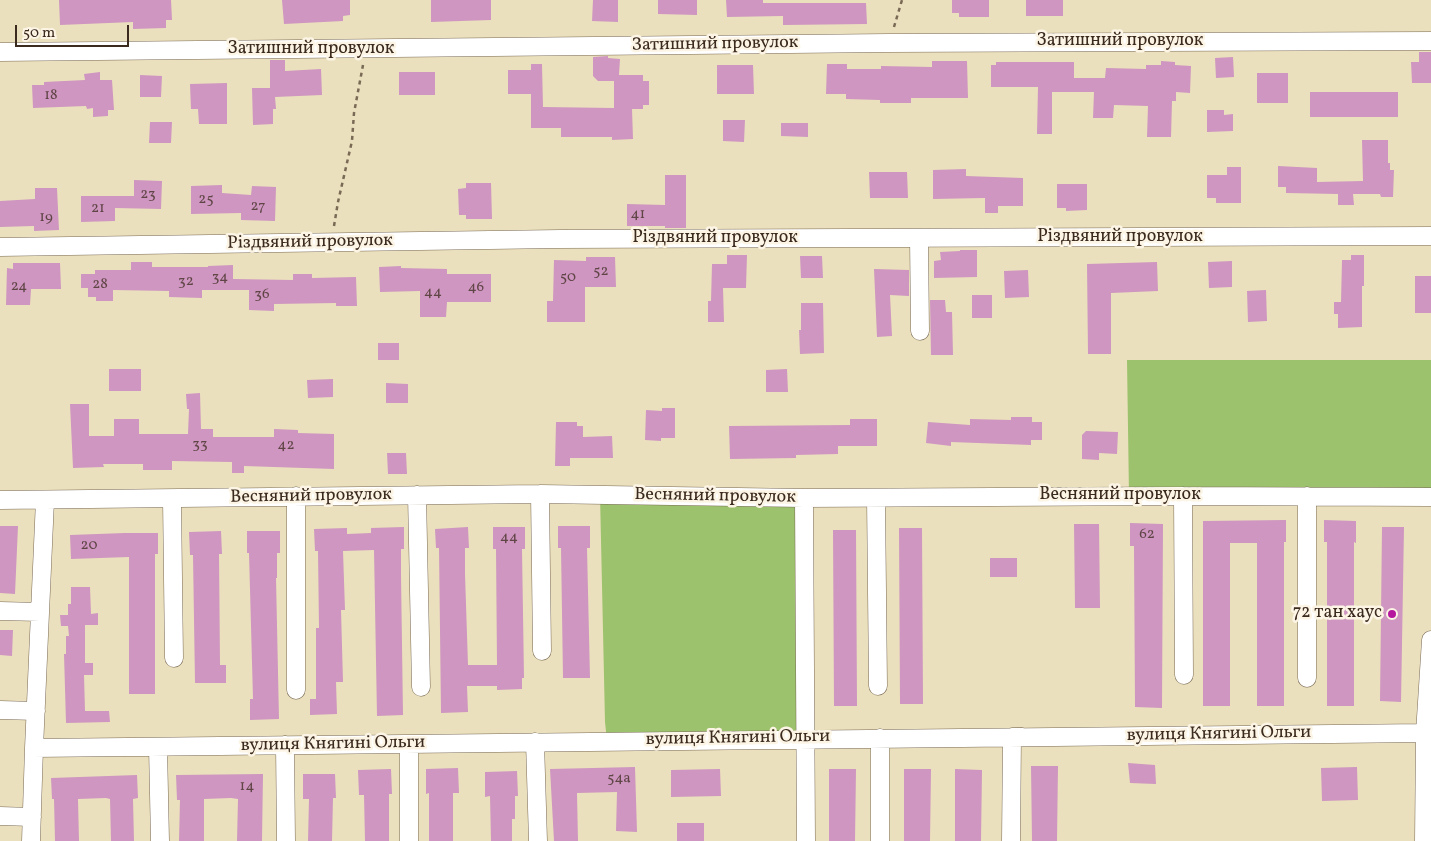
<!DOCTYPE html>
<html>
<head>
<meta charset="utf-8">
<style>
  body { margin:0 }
  #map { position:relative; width:1431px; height:841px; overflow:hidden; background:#ebe0bd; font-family:Vollkorn,serif }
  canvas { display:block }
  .scale { position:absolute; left:15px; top:25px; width:114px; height:22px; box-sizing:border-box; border:2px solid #3b2a1e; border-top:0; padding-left:6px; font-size:15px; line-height:18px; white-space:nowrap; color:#3b2a1e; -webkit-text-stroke:4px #fcf5e5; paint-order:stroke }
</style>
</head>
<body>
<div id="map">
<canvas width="1431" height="841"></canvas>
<div class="scale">50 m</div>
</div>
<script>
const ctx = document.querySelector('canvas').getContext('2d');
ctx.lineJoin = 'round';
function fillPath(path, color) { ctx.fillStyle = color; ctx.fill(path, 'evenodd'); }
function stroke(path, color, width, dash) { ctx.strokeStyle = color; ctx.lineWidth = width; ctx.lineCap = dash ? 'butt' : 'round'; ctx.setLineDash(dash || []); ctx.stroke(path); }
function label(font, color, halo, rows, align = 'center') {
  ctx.font = font + ' Vollkorn,serif'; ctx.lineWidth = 5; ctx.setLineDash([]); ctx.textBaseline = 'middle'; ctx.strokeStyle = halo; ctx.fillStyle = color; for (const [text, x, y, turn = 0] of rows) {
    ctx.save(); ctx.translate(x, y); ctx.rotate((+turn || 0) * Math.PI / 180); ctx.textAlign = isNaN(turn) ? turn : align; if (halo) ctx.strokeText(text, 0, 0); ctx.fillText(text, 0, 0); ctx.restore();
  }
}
fillPath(new Path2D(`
  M1127 360H1431V497L1129 496Z
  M600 495 804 498 805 738 607 741 605 722Z`), '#9dc26d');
fillPath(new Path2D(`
  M59 0H171L172 20H166V28L133 29V22L60 25Z
  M282 0H350V15L343 16V21L284 24Z
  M431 0H491V20L431 22Z
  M593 0H618V22L592 21Z
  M658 0H697V15L658 14Z
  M726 0H763V3H866L867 24 783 25V16L727 17Z
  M952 0H989V17H959V13H952Z
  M1026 0H1063V16H1026Z
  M1419 52H1431V83H1412L1411 62H1419Z
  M608 56V58L620 59 619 75H643V81H649V105H643V109H632L633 139 612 140V137H561V128H531V94H508V70H531V64H542L543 107 614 108V81H598L593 76V57Z
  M1233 57 1234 77 1216 78 1215 58Z
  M270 60H285V71L321 69 322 95 275 97 276 109H273V124L253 125 252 88H270Z
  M932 61H967L968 98H911V103H880V100L846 99V94H826L827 64H847V69H881V66L932 67Z
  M1161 61 1175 62V65L1191 66 1190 93 1176 92V101H1172L1171 137H1147L1148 106 1114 105 1113 118H1093L1094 92H1052V134H1037L1038 87H991V65H996V62H1074V78H1105L1106 68 1146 69V65H1161Z
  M717 65H753L754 94H717Z
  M100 72V80H112L114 110H108V116L93 117V108L87 109 86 106 33 108 32 85H44V82L85 80 84 74Z
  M399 72H435V95H399Z
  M1257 73H1288V103H1257Z
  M140 75 162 76 161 97H140Z
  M227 83V124H199L198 109H191L190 84Z
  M1310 92H1398V117H1310Z
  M1207 110H1224V115L1233 114V131L1207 132Z
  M723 120H745L744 142 723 141Z
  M150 122H172L171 143H149Z
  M781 123H808V137L781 136Z
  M1362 140H1388V163H1390V170H1394L1393 197H1381L1380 194H1353L1354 205H1338V194L1286 193V187H1278V166L1317 168V182L1363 181Z
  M1227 167H1241V203H1216V198H1207V175H1227Z
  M966 169V176L1023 178V206H998V213H985V198L933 199V170Z
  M869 172H907L908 198H870Z
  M665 175H686V228H665V226H627V204L665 205Z
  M134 180 162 181 161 209 115 208V221L81 222V196H134Z
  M466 183H491L492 219H466V215H459L458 189 466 188Z
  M1057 184H1087V210L1066 211V208H1057Z
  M222 185V193L251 195 252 186 276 187 275 221 241 220V213L191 214V186Z
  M35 188H57L59 230 34 231V226L0 227V201L35 199Z
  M960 250H977V277L934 278V261L941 260 940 252 960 251Z
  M727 255H747L746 288H723L724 322H708V301H711L712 264H727Z
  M1351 255H1364V286H1362V327L1338 328V314H1334V302H1341L1342 260H1351Z
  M800 256H822L823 278H801Z
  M586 257H615L616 287H585V322H547V301H553L554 260 586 261Z
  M1232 261V287L1209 288 1208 262Z
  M131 262H152V267H208V266L233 265V279L293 280V274H312V278L356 277 357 306H336V303L274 304V311L249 310V290H202V298L169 297V291L113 290V301H96V297H88V288H81V274H95V270H131Z
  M1157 262 1158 291 1111 293V354H1088L1087 264Z
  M13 263H60L61 289H31L30 305H6L7 268 13 269Z
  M401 266V268L447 269V274H491V302H447L446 317H420V291L380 292 379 267Z
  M874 269 909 270V296L890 295 892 336 877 337Z
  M1028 270 1029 297 1005 298 1004 271Z
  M1415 276H1431V313H1415Z
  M1266 290 1267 321 1248 322 1247 291Z
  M972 295H992V318H972Z
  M930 300H945L946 312H952L953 355H931Z
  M801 303H823L824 353 800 354 799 330H801Z
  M378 343H399V360H378Z
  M109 369H141V391H109Z
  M787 369 788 392H766V370Z
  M333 379V397L308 398 307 380Z
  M386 383 408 384V403H386Z
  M200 393 201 429H213V437H274V429L298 430V433L334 434V469L244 466V473H232V462L172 461V470H143V464H103L104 467 73 468 70 404H89V436H114V419H139V434H188L189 409H187L186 394Z
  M662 408H675V438H661V441L645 440 646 410 662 411Z
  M1011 417H1032V422H1042V440H1031V445L951 442V446L926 443 928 422 970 425V419L1011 420Z
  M850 419H877V446H838V454L796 455V458L730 459 729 426 850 425Z
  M556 422H577V426H583V437L612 436 613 458H570V466H555Z
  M1086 431 1118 432 1117 454 1099 453V460L1082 459V435Z
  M387 453H406L407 474H388Z
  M1286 520V542H1284V706H1257V543H1230V706H1203V521Z
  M1324 520 1356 521V543L1354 542V706H1327V542H1324Z
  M1130 523 1163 524 1162 708 1135 707 1134 546H1130Z
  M1074 524H1099L1100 608H1075Z
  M0 526H18L15 594 0 593Z
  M558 526H590V548H587L590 678H563L561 548H558Z
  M404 527V549H401V575L403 715 377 716 374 550 343 551 345 610H341L343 682H336L337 714 310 715V699H316V628H319L318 551H315L314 529 347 528V534L371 533V528Z
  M468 527 469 548H465V574L468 665H497L496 549H493V527H525V549H522L524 678H522V689L497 690V686H467L468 712 441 713 439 548H436L435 529Z
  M1382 527H1404L1401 702 1380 701Z
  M899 528H922L923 704H900Z
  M833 530H856L857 706H834Z
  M221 531 222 554H219L220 665H226V683H195L193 555H190L189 532Z
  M247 531H280V553H277V578H276L279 719 250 720V699H253L249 553H247Z
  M125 533H158V554H155V694H129V557L71 559 70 535Z
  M990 558H1017V577H990Z
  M71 587H90L91 614 98 613V625H85V663H93V675H84L85 711H109L110 722 66 723 64 654H66V636H69L68 626H61L60 615H68V604H71Z
  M0 630H13L12 656 0 655Z
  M1128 763 1155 765 1156 784 1130 783Z
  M1031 766H1058L1057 841H1032Z
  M635 767 637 832 616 831 617 792 577 793 578 841H554L550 769Z
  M1357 767 1358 800 1322 801 1321 768Z
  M458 768 459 793H453V841H429V793L426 794V769Z
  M391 769 392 794H389V841H365L364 795H359L358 770Z
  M720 769 721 796 671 797V770Z
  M829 769H856L855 841H829Z
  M904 769H931L930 841H904Z
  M955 769 982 770 981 841H955Z
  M517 771 518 796H515V819H512V841H491L490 796 485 797V772Z
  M263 774 262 841H237L238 799 231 798 204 799V841H179L180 800H177L176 775Z
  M303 774H335L336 798H333L332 841H308L309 799H303Z
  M137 775 138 798 133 799 134 841H111L110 799 106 798 78 799 79 841H55L54 799H52L51 778Z
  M677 823H704V841H677Z`), '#ce96c0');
const minor = new Path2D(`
  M0 52 889 43 1431 41
  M919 238 920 331
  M0 247 560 239 1431 236
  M540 494 542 651
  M417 495 421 687
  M296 496V690
  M1183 496 1184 675
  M804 498 806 841
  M876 498 878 686
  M172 499 174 658
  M0 500 540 494 804 498 1183 496 1431 497
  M45 500 34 748 1425 733
  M0 611 40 612
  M1307 678V496
  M0 710 36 711
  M535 742 538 841
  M285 745 286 841
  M158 747 160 841
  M0 816 32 817
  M31 841 34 748
  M409 841V744
  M880 841V738
  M1011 841 1012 737H1022
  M1424 841 1425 733 1431 640`);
stroke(minor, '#796a56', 19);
stroke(new Path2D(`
  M894 27 902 0
  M334 226 338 202 352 141 354 113 363 65`), '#796a56', 2.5, [4, 4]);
stroke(minor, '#fff', 18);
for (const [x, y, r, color] of [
  [1392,614,5,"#b5179e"]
]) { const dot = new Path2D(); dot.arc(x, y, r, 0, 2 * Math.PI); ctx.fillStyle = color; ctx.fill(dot); stroke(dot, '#fcf5e5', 2); }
label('15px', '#604546', null, [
  ["18",51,96],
  ["23",148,195],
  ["25",206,200],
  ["27",258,207],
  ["21",98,209],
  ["41",638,215],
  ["19",46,218],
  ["52",601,272],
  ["34",220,278],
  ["50",568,278],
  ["32",186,282],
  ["28",100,285],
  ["24",19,287],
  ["46",476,288],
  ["44",433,293],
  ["36",262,295],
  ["33",200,445],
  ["42",286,446],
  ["62",1147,535],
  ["44",509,538],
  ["20",89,546],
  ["54а",619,779],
  ["14",247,787]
]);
label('18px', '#3b2a1e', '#fcf5e5', [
  ["Затишний провулок",1120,42],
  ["Затишний провулок",715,45,-1],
  ["Затишний провулок",311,50],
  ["Різдвяний провулок",1120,238],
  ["Різдвяний провулок",715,239],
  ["Різдвяний провулок",310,243,-1],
  ["Весняний провулок",1120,496],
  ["Весняний провулок",311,497,-1],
  ["Весняний провулок",715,497,1],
  ["вулиця Княгині Ольги",1219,735,-1],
  ["вулиця Княгині Ольги",738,739,-1],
  ["вулиця Княгині Ольги",333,745,-1]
]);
label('18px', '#3b2a1e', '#fcf5e5', [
  ["72 тан хаус",1382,614]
], 'right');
</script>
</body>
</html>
